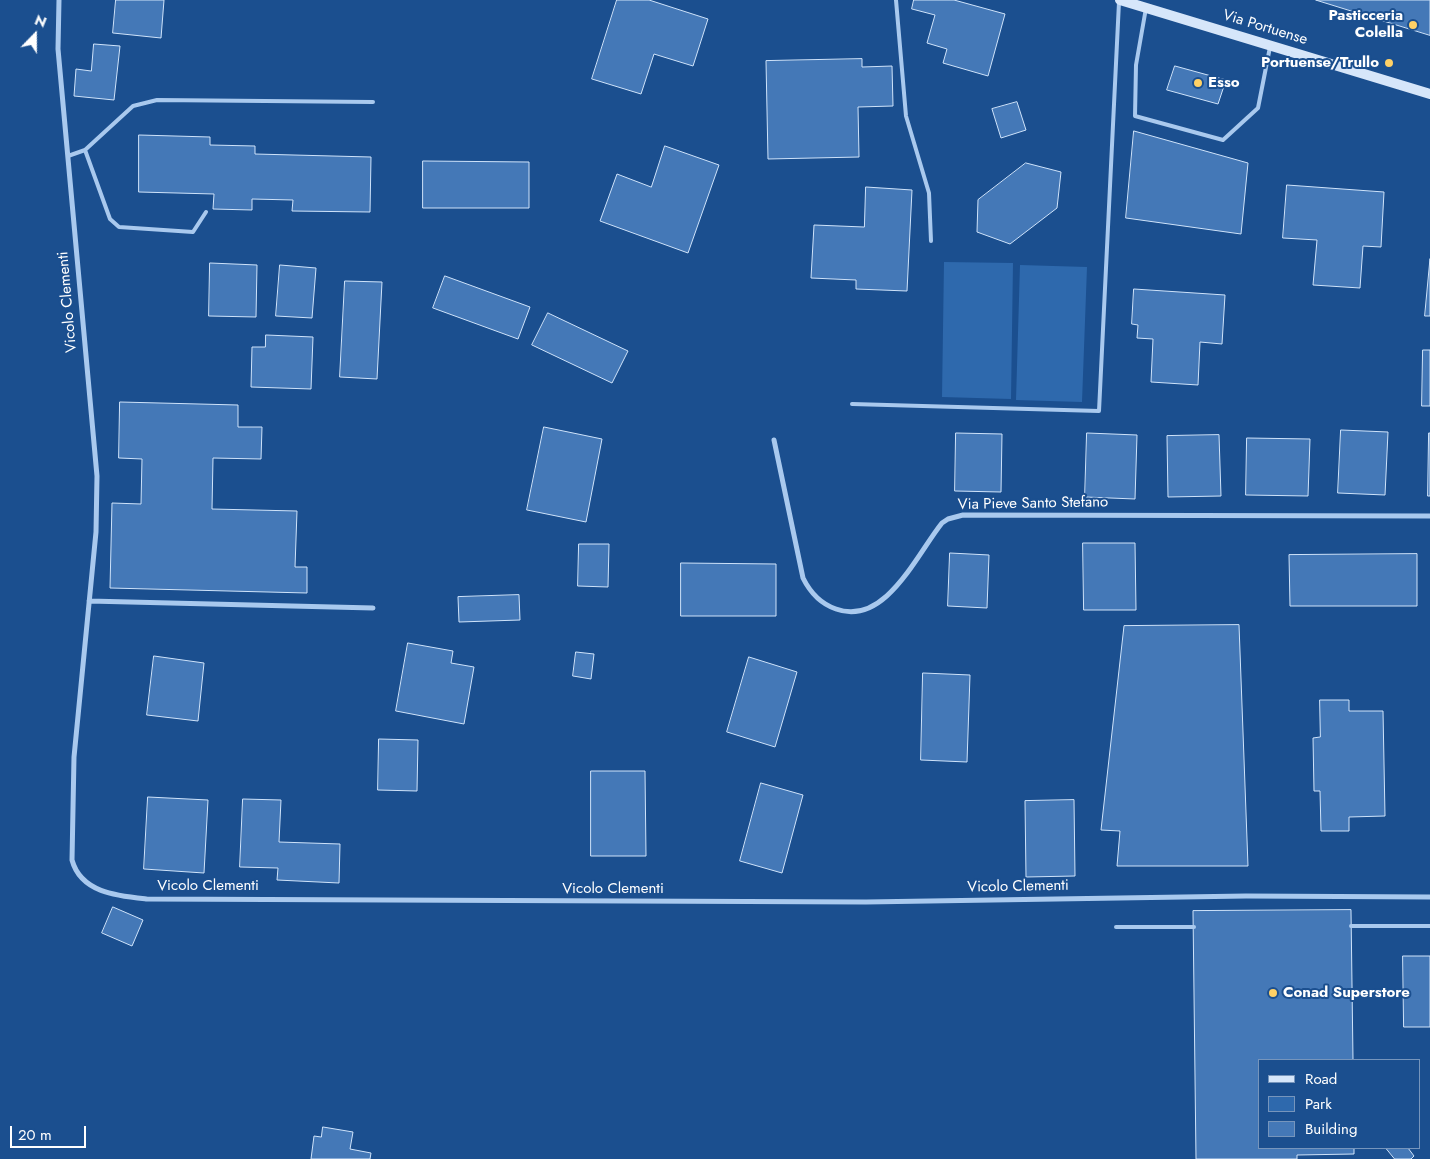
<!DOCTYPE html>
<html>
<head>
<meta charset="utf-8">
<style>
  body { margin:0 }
  #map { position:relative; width:1430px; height:1159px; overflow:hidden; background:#1b4f8f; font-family:Jost,sans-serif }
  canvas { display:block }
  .legend { position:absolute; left:1258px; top:1059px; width:162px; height:90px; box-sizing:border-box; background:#1b4f8f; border:1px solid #7695bc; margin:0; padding:6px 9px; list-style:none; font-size:15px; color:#fff }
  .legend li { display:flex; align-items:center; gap:10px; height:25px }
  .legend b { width:25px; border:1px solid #7695bc }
  .north { position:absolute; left:10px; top:10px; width:50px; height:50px; -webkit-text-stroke:4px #1b4f8f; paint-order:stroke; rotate:22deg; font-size:14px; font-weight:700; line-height:20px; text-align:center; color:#fff }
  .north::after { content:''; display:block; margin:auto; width:18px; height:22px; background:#fff; clip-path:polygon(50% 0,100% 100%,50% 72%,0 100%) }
  .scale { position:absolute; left:10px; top:1126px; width:76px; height:22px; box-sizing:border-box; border:2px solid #fff; border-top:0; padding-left:6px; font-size:15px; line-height:18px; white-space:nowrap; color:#fff; -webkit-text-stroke:4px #1b4f8f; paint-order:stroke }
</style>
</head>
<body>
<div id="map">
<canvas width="1430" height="1159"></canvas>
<ul class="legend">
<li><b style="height:6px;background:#d6e6fa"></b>Road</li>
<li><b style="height:14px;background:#2e69ad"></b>Park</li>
<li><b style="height:14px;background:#4478b7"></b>Building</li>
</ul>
<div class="north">N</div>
<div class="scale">20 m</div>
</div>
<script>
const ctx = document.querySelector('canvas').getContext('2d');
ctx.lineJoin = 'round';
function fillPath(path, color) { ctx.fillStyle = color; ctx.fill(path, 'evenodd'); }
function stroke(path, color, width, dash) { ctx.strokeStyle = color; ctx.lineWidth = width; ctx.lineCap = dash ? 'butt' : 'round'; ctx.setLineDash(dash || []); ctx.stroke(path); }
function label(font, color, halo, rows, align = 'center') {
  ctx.font = font + ' Jost,sans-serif'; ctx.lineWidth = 4; ctx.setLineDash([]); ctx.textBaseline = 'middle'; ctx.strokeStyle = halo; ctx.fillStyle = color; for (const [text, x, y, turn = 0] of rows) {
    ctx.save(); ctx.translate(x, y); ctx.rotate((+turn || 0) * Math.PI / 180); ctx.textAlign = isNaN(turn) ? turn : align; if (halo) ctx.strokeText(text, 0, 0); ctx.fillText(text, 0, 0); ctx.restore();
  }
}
fillPath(new Path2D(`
  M944 262 1013 263 1011 399 942 397Z
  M1020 265 1087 267 1082 402 1016 400Z`), '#2e69ad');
const building = new Path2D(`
  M116 0H164L161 38 113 33Z
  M617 0H649L708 19 693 66 654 54 641 94 592 79Z
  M914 0H954L1005 14 988 76 943 63 947 49 927 43 935 15 912 9Z
  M1316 0H1430V35Z
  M94 44 120 46 114 100 74 96 76 69 91 71Z
  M862 59V67L892 66 893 106 858 107 859 157 768 159 766 61Z
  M1175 66 1226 80 1218 104 1167 90Z
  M1017 102 1026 130 1001 138 992 109Z
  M1134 131 1248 163 1241 234 1126 218Z
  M139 135 210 137V145L255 146V154L371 157 370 212 292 211 293 200 252 199V210L213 209 214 194 139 192Z
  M665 146 719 165 688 253 600 221 617 174 651 187Z
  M423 161 529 162V208H423Z
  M1026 163 1061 172 1057 208 1010 244 977 232 978 200Z
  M1287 185 1384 192 1381 247 1363 246 1360 288 1313 285 1317 240 1283 238Z
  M866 187 912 190 907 291 856 289V280L811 278 814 225 864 227Z
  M1430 259V316H1425Z
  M210 263 257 265 256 317 209 316Z
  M280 265 316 268 312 318 276 316Z
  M445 276 530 307 518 339 433 308Z
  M345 281 382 282 377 379 340 377Z
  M1134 289 1225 295 1222 344 1200 342 1198 385 1151 382 1153 339 1137 338 1138 325 1132 324Z
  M548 313 628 351 612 383 532 345Z
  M266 335 313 337 311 389 251 387 252 347H265Z
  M1423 350H1430V406H1422Z
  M120 402 238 405V427H262L261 459 213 458 212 509 297 511 295 567H307V593L110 588 112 503 141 504 142 459 119 458Z
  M544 427 602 439 586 522 527 510Z
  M1341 430 1388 432 1385 495 1338 493Z
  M956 433 1002 434 1001 492 955 491Z
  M1087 433 1137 435 1135 499 1085 497Z
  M1429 433H1430V496H1428Z
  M1219 435 1221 496 1168 497 1167 436Z
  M1247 438 1310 439 1308 496 1246 495Z
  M1083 543H1135L1136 610H1084Z
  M579 544H609L608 587 578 586Z
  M950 553 989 555 987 608 948 606Z
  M1417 554V606H1290L1289 555Z
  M681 563 776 564V616H681Z
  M519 595 520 620 459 622 458 597Z
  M1239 625 1248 866H1117L1120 831 1101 830 1124 626Z
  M408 643 453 651 451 663 474 667 464 724 396 711Z
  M576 652 594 654 591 679 573 676Z
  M154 656 204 663 198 721 147 715Z
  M749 657 797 672 775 747 727 732Z
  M923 673 970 675 967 762 921 760Z
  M1320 700H1349V711H1383L1385 816 1349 817V831H1321L1320 791H1314L1313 738 1320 737Z
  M379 739 418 740 417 791 378 790Z
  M591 771H645L646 856H591Z
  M761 783 803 795 782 873 740 861Z
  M148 797 208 800 204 873 144 869Z
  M243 799 281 800 279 842 340 844 339 883 277 880 278 868 240 867Z
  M1074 800 1075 876 1026 877 1025 801Z
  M113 907 143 920 132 946 102 933Z
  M1351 910 1353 1060H1259V1148H1354V1154L1297 1155V1159H1196L1193 911Z
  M1403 956H1430V1027H1404Z
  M323 1127 353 1132 350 1149 371 1153 370 1159H311L314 1136 321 1137Z
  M1386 1148H1408L1414 1156 1411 1159H1395Z`);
fillPath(building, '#4478b7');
stroke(building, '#cfe3fa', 1);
stroke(new Path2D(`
  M896 0 906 116 929 193 931 241
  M1146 8 1136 65 1135 116 1223 140 1258 108 1270 47
  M85 150 110 219 119 227 193 232 206 212
  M68 156 85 150 133 106 157 100 373 102
  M852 404 1099 411 1119 2
  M1351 926H1430
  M1116 927H1194`), '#a9c9ee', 4);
stroke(new Path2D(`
  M59 0 58 49 97 476 96 532 74 757 72 860C81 893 118 896 147 899L866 902 1246 896 1430 897
  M774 440 803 578C810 592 821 604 836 609 885 627 917 554 942 523L948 519 963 515 1430 516
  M89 601 373 608`), '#a9c9ee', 5);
stroke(new Path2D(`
  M1120 0 1430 94`), '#d6e6fa', 10);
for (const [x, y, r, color] of [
  [1413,25,5,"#ffd166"],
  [1389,63,5,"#ffd166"],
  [1198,83,5,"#ffd166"],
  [1273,993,5,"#ffd166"]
]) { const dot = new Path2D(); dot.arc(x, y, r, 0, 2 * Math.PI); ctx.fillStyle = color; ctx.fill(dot); stroke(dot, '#1b4f8f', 2); }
label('bold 15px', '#fff', '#1b4f8f', [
  ["Pasticceria",1403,16],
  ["Colella",1403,33],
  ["Portuense/Trullo",1379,63],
  ["Esso",1208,83,"left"],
  ["Conad Superstore",1283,993,"left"]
], 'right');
label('15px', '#fff', '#1b4f8f', [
  ["Via Portuense",1265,28,17],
  ["Vicolo Clementi",68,302,-95],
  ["Via Pieve Santo Stefano",1033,504,-1],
  ["Vicolo Clementi",208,886],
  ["Vicolo Clementi",1018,887,-1],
  ["Vicolo Clementi",613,889]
]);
</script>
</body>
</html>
